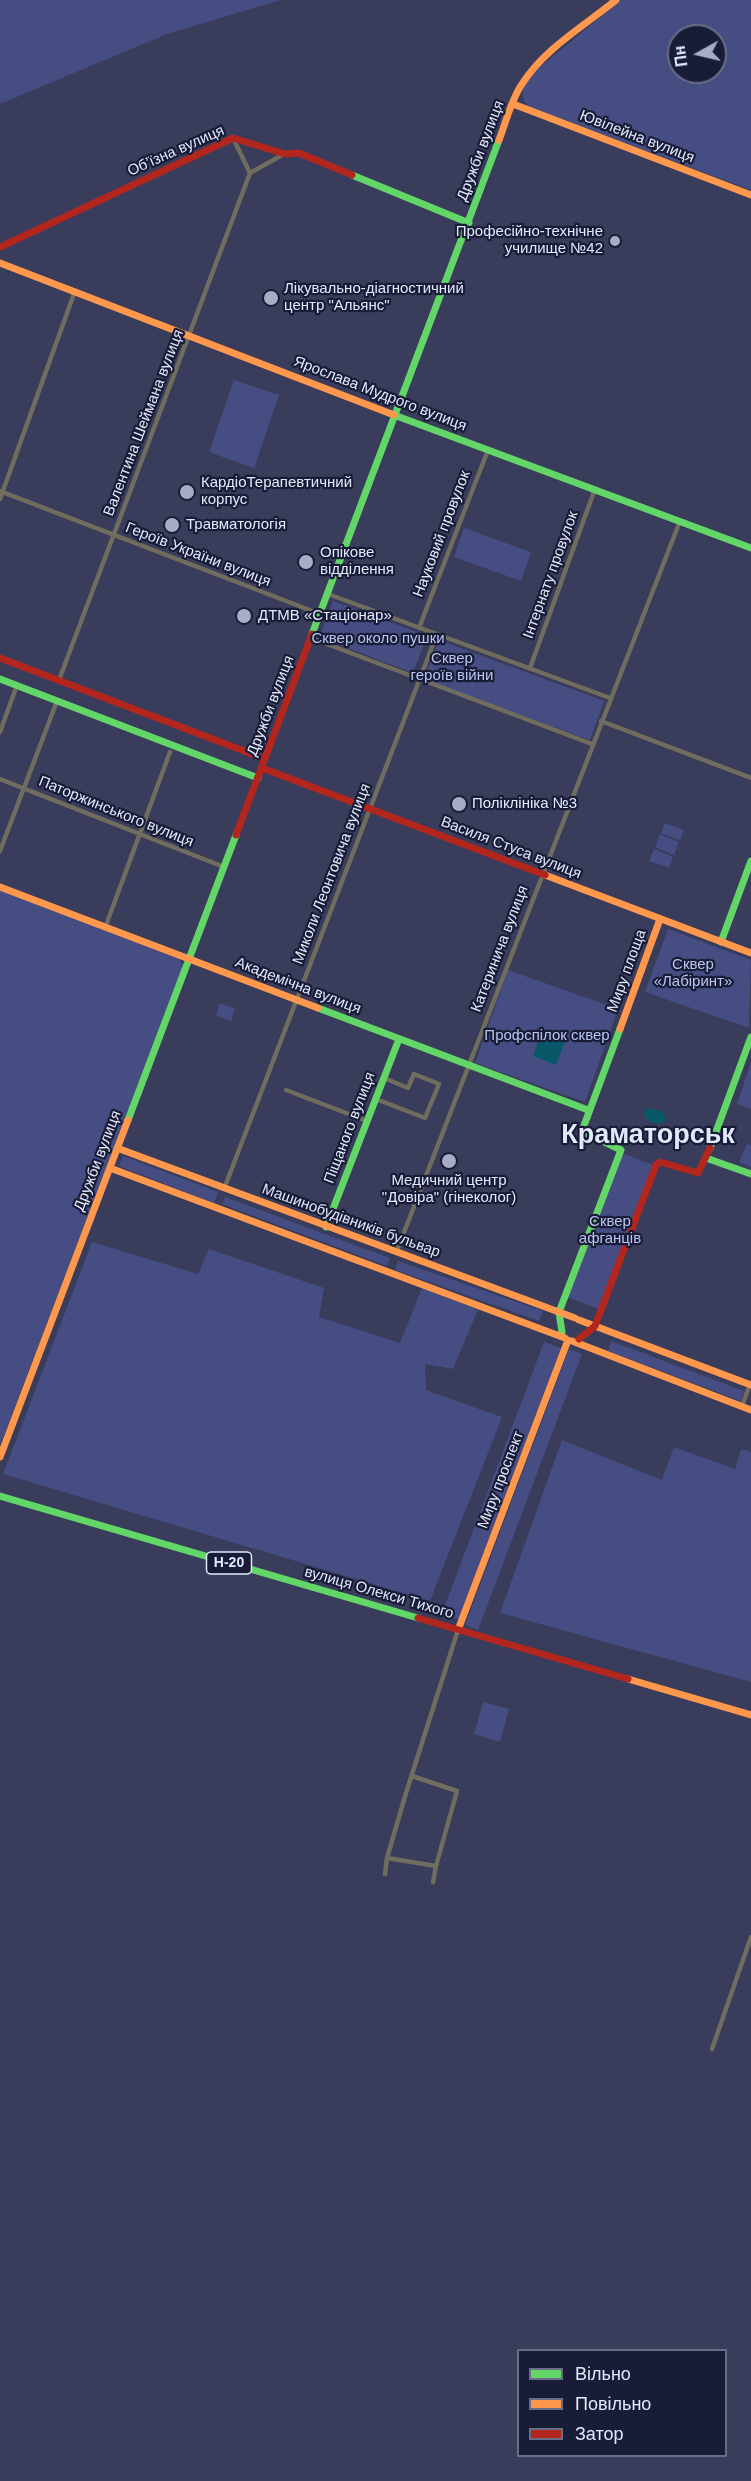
<!DOCTYPE html>
<html>
<head>
<meta charset="utf-8">
<style>
  body { margin:0 }
  #map { position:relative; width:751px; height:2481px; overflow:hidden; background:#393c5b; font-family:Helvetica,sans-serif }
  canvas { display:block }
  .legend { position:absolute; left:517px; top:2349px; width:210px; height:108px; box-sizing:border-box; background:#181c36; border:2px solid #696e86; margin:0; padding:8px 10px; list-style:none; font-size:18px; color:#e3e8fe }
  .legend li { display:flex; align-items:center; gap:12px; height:30px }
  .legend b { width:30px; border:2px solid #696e86 }
  .north { position:absolute; left:667px; top:24px; width:60px; height:60px; box-sizing:border-box; background:#181c36; border:2px solid #696e86; border-radius:50%; rotate:262deg; font-size:16px; font-weight:700; line-height:24px; text-align:center; color:#e3e8fe }
  .north::after { content:''; display:block; margin:auto; width:21px; height:27px; background:#a8acc5; clip-path:polygon(50% 0,100% 100%,50% 72%,0 100%) }
</style>
</head>
<body>
<div id="map">
<canvas width="751" height="2481"></canvas>
<ul class="legend">
<li><b style="height:8px;background:#63d668"></b>Вільно</li>
<li><b style="height:8px;background:#ff974d"></b>Повільно</li>
<li><b style="height:8px;background:#b3261e"></b>Затор</li>
</ul>
<div class="north">Пн</div>
</div>
<script>
const ctx = document.querySelector('canvas').getContext('2d');
ctx.lineJoin = 'round';
function fillPath(path, color) { ctx.fillStyle = color; ctx.fill(path, 'evenodd'); }
function stroke(path, color, width, dash) { ctx.strokeStyle = color; ctx.lineWidth = width; ctx.lineCap = dash ? 'butt' : 'round'; ctx.setLineDash(dash || []); ctx.stroke(path); }
function label(font, color, halo, rows, align = 'center') {
  ctx.font = font + ' Helvetica,sans-serif'; ctx.lineWidth = 4.5; ctx.setLineDash([]); ctx.textBaseline = 'middle'; ctx.strokeStyle = halo; ctx.fillStyle = color; for (const [text, x, y, turn = 0] of rows) {
    ctx.save(); ctx.translate(x, y); ctx.rotate((+turn || 0) * Math.PI / 180); ctx.textAlign = isNaN(turn) ? turn : align; if (halo) ctx.strokeText(text, 0, 0); ctx.fillText(text, 0, 0); ctx.restore();
  }
}
fillPath(new Path2D(`
  M0 0H281L167 34 0 104Z
  M621 0H751V190L529 107C517 95 524 84 534 72ZM679 36H715V72H679Z
  M234 380 279 395 254 468 209 452Z
  M464 528 531 552 521 581 454 557Z
  M333 601 427 636 413 673 319 637Z
  M439 640 604 701 590 740 423 680Z
  M665 823 684 830 680 840 661 833Z
  M660 834 679 842 674 855 655 847Z
  M654 849 673 857 669 868 649 861Z
  M0 890 179 959 183 967 0 1446Z
  M668 929 751 960 749 1028 645 992Z
  M508 970 618 1009 585 1102 475 1063Z
  M220 1003 235 1009 231 1021 216 1016Z
  M751 1062V1109L737 1104Z
  M747 1144 751 1145V1167L739 1162Z
  M622 1153 653 1165 599 1309 567 1297Z
  M123 1156 218 1192 214 1203 119 1166Z
  M225 1197 390 1258 387 1266 222 1204Z
  M92 1242 198 1274 209 1249 324 1288 319 1317 400 1343 422 1288 478 1310 453 1369 425 1364 426 1390 502 1417 430 1601 3 1474Z
  M398 1261 543 1311 539 1321 395 1270Z
  M611 1341 744 1391 741 1401 608 1351Z
  M544 1342 561 1348 459 1619 441 1616Z
  M569 1349 582 1354 478 1630 465 1625Z
  M562 1440 662 1480 674 1447 735 1469 741 1449 751 1452V1682L500 1613Z
  M483 1702 509 1709 500 1742 474 1734Z`), '#454d82');
fillPath(new Path2D(`
  M541 1033 565 1042 556 1065 533 1056Z
  M647 1108 662 1111 666 1118 665 1122 656 1124 647 1120 643 1113Z`), '#09586a');
stroke(new Path2D(`
  M233 138 250 173 284 154
  M0 491 320 614
  M0 499 75 291
  M328 594 610 698
  M419 628 488 450
  M311 638 592 744
  M530 668 595 489
  M59 680 250 173
  M601 721 751 778
  M0 732 17 685
  M0 779 224 867
  M0 851 57 701
  M105 928 170 752
  M286 1090 367 1121
  M376 1099 425 1118 439 1084 414 1074 408 1088 384 1078
  M224 1189 437 634
  M396 1253 680 521
  M742 1406 750 1384
  M412 1776 457 1791 436 1866
  M387 1858 436 1866 433 1882
  M385 1874 387 1858 406 1793 458 1630
  M712 2049 751 1937`), '#706c5e', 4.5);
stroke(new Path2D(`
  M352 175 469 223
  M394 415 751 548
  M312 634 499 140
  M0 679 258 778
  M721 942 751 861
  M318 1008 588 1110
  M128 1120 236 835
  M710 1148 751 1037
  M706 1158 751 1174
  M326 1227 399 1039
  M562 1332 559 1312 621 1150 582 1131 620 1029
  M0 1496 418 1618`), '#63d668', 7);
stroke(new Path2D(`
  M513 104 751 195
  M499 140C506 122 511 100 522 84 544 49 584 26 616 0
  M0 263 394 415
  M545 875 751 953
  M0 887 318 1008
  M620 1029 660 919
  M117 1148 575 1318
  M110 1168 565 1338
  M579 1320 751 1385
  M572 1341 751 1410
  M0 1457 128 1120
  M458 1630 568 1340
  M628 1679 751 1715`), '#ff974d', 7);
stroke(new Path2D(`
  M0 247 233 138 285 154 299 153 352 175
  M0 658 265 759
  M262 768 545 875
  M236 835 312 634
  M579 1339 595 1326 656 1165 660 1162 698 1173 710 1148
  M418 1618 628 1679`), '#b3261e', 7);
for (const [x, y, r, color] of [
  [615,241,6,"#a8acc5"],
  [271,298,8,"#a8acc5"],
  [187,492,8,"#a8acc5"],
  [172,525,8,"#a8acc5"],
  [306,562,8,"#a8acc5"],
  [244,616,8,"#a8acc5"],
  [459,804,8,"#a8acc5"],
  [449,1161,8,"#a8acc5"]
]) { const dot = new Path2D(); dot.arc(x, y, r, 0, 2 * Math.PI); ctx.fillStyle = color; ctx.fill(dot); stroke(dot, '#181c36', 2); }
for (const [x, y, w] of [
  [229,1563,45]
]) { const box = new Path2D(); box.roundRect(x - w / 2, y - 11, w, 22, 4.5); ctx.fillStyle = '#181c36'; ctx.fill(box); stroke(box, '#e3e8fe', 1.5); }
label('bold 14px', '#e3e8fe', null, [
  ["Н-20",229,1563]
]);
label('15px', '#e3e8fe', '#181c36', [
  ["Ювілейна вулиця",637,137,21],
  ["Об’їзна вулиця",176,151,-24],
  ["Дружби вулиця",481,151,-69],
  ["Ярослава Мудрого вулиця",380,394,21],
  ["Валентина Шеймана вулиця",144,423,-69],
  ["Науковий провулок",442,534,-69],
  ["Героїв України вулиця",198,555,21],
  ["Інтернату провулок",551,575,-70],
  ["Дружби вулиця",271,706,-69],
  ["Паторжинського вулиця",116,812,22],
  ["Василя Стуса вулиця",511,848,21],
  ["Миколи Леонтовича вулиця",332,874,-69],
  ["Катеринича вулиця",500,949,-69],
  ["Миру площа",627,971,-70],
  ["Академічна вулиця",298,986,21],
  ["Піщаного вулиця",350,1128,-69],
  ["Дружби вулиця",98,1161,-69],
  ["Машинобудівників бульвар",351,1221,20],
  ["Миру проспект",501,1480,-69],
  ["вулиця Олекси Тихого",379,1593,16]
]);
label('15px', '#e3e8fe', '#181c36', [
  ["Професійно-технічне",603,232,"right"],
  ["училище №42",603,249,"right"],
  ["Лікувально-діагностичний",284,289],
  ["центр \"Альянс\"",284,306],
  ["КардіоТерапевтичний",201,483],
  ["корпус",201,500],
  ["Травматологія",186,525],
  ["Опікове",320,553],
  ["відділення",320,570],
  ["ДТМВ «Стаціонар»",258,616],
  ["Поліклініка №3",472,804],
  ["Медичний центр",449,1181,"center"],
  ["\"Довіра\" (гінеколог)",449,1198,"center"]
], 'left');
label('15px', '#bac4f0', '#181c36', [
  ["Сквер около пушки",378,639],
  ["Сквер",452,659],
  ["героїв війни",452,676],
  ["Сквер",693,965],
  ["«Лабіринт»",693,982],
  ["Профспілок сквер",547,1036],
  ["Сквер",610,1222],
  ["афганців",610,1239]
]);
label('bold 27px', '#e3e8fe', '#181c36', [
  ["Краматорськ",648,1136]
]);
</script>
</body>
</html>
